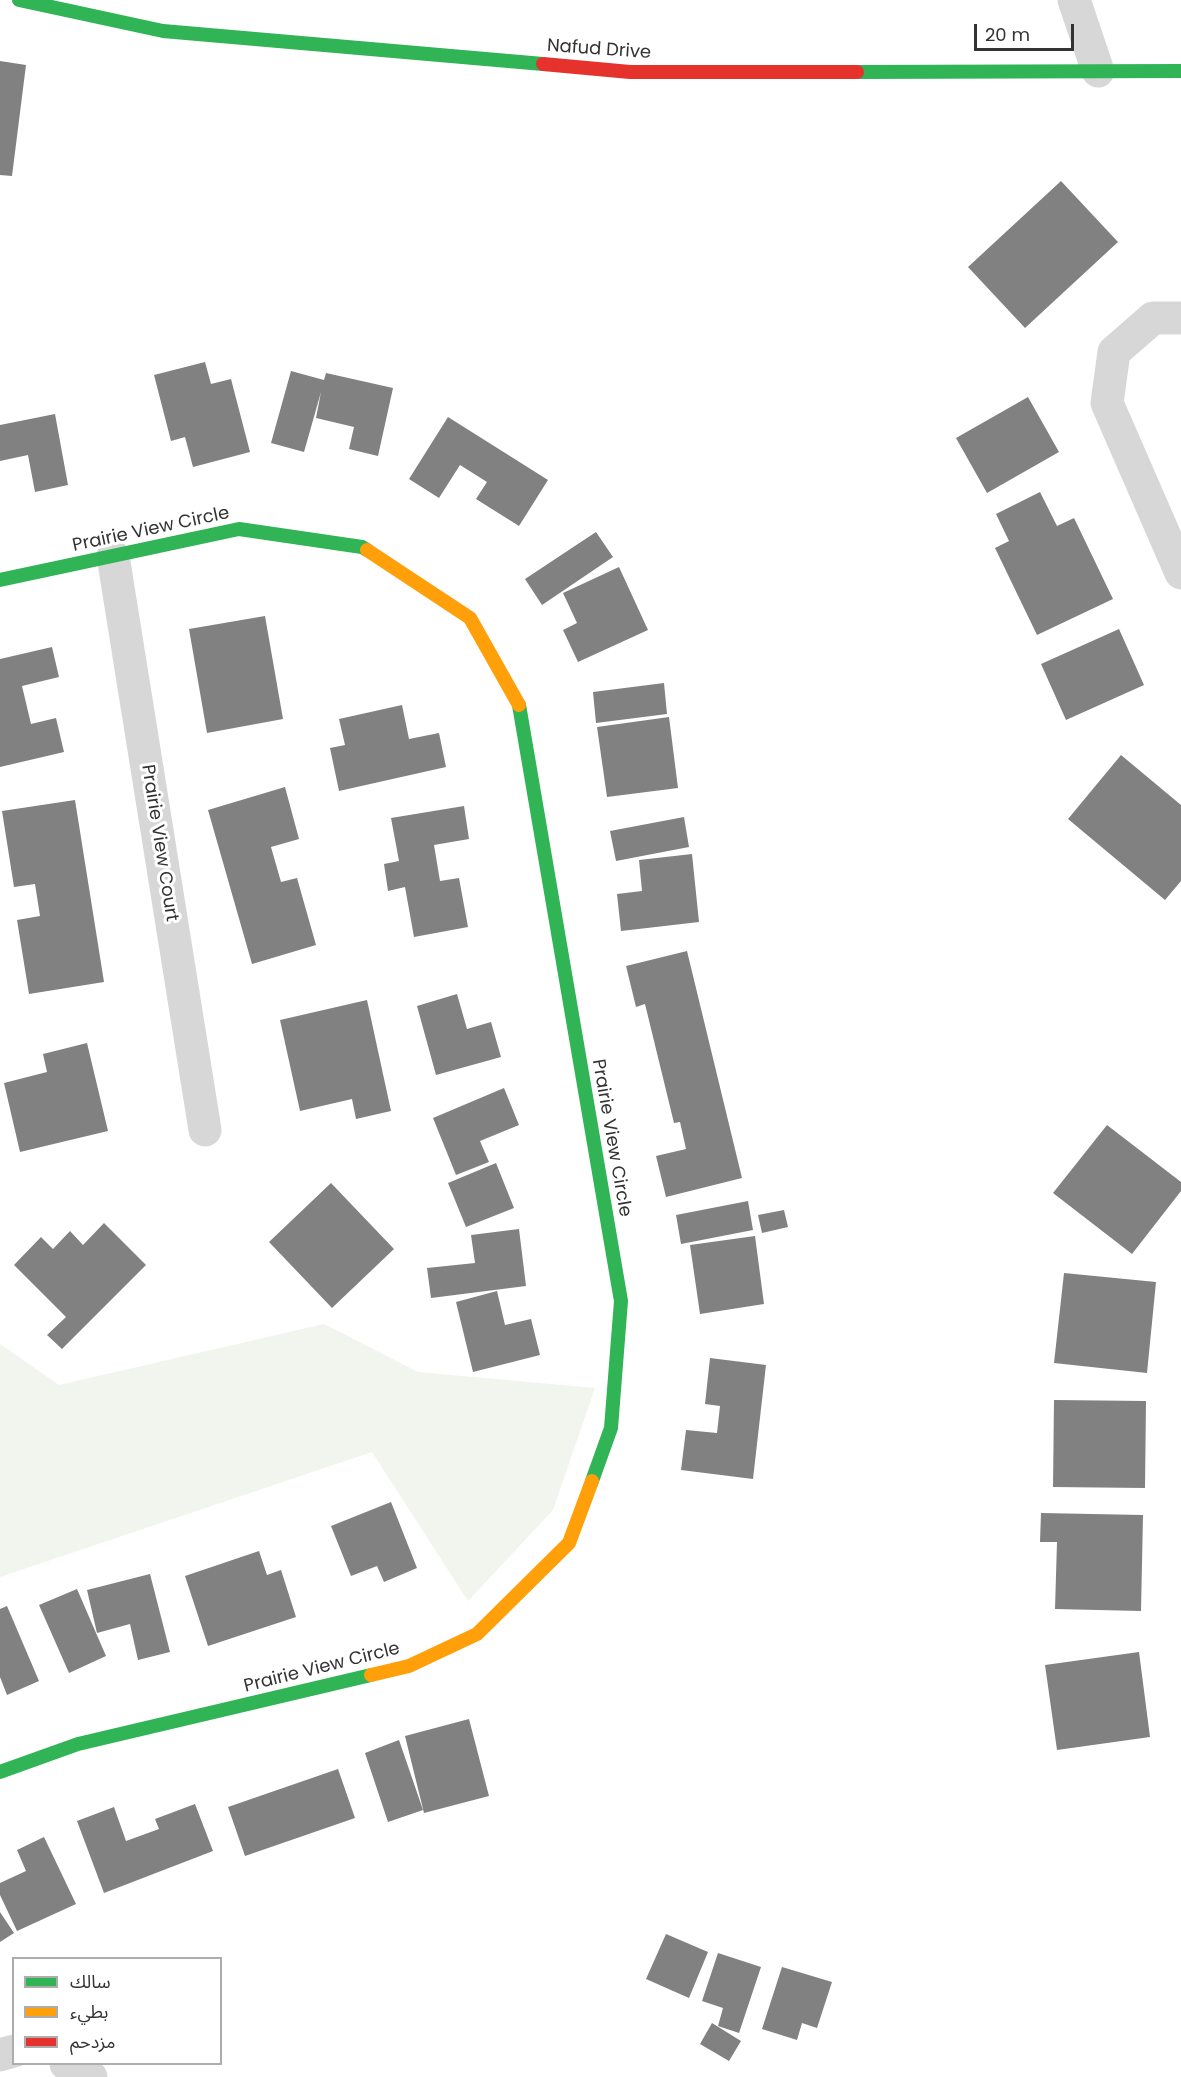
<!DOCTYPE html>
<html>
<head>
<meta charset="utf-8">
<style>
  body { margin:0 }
  #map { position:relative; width:1181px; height:2077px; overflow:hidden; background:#fff; font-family:Poppins,"Noto Sans Arabic",sans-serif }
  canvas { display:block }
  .legend { position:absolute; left:12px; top:1957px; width:210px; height:108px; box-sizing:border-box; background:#fff; border:2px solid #adadad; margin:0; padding:8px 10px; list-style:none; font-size:18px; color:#333 }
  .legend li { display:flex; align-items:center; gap:12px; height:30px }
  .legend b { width:30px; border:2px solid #adadad }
  .scale { position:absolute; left:974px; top:24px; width:100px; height:27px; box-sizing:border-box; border:3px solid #333; border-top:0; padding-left:8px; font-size:18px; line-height:21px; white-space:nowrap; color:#333; -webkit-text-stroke:4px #fff; paint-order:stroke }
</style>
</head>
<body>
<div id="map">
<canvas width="1181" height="2077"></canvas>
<ul class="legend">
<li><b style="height:8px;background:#30b455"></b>سالك</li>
<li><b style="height:8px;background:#ff9f0a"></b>بطيء</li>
<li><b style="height:8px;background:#e5322d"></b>مزدحم</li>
</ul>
<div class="scale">20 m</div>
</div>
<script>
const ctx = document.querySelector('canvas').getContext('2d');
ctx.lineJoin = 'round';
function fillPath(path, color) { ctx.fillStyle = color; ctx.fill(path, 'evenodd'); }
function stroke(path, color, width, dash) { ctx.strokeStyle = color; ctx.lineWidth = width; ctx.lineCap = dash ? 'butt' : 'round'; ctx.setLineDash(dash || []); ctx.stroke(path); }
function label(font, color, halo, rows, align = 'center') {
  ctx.font = font + ' Poppins,sans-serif'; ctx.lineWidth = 6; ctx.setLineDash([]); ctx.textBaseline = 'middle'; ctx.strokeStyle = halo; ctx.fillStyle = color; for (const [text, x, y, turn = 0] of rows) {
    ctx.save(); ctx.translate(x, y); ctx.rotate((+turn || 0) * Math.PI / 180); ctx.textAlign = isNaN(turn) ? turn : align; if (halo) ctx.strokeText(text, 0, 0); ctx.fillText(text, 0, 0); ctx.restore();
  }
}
fillPath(new Path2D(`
  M324 1324 418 1372 595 1388 553 1510 468 1601 372 1452 0 1577V1344L59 1385Z`), '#f1f5ed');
fillPath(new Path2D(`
  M0 61 26 65 12 176 0 175Z
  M1061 181 1118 242 1025 328 968 267Z
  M205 362 211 384 231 379 250 452 193 467 185 437 171 441 154 375Z
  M291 371 324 380 326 373 393 388 378 456 349 449 354 427 316 418 321 392 304 452 271 443Z
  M1028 397 1059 452 987 493 956 438Z
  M55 414 68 485 35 492 28 455 0 461V425Z
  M448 417 548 480 519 526 476 499 487 482 460 465 439 498 409 479Z
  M1040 492 1057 526 1074 518 1113 599 1037 635 995 548 1009 541 996 514Z
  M596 532 613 557 542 605 525 579Z
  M619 567 648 630 578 662 563 630 577 623 563 593Z
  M265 616 283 719 207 733 189 629Z
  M1119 629 1144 685 1066 720 1041 664Z
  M52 647 59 677 22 686 31 724 56 718 64 752 0 767V659Z
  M664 683 667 714 596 723 593 692Z
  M402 705 409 739 439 733 446 767 339 791 330 748 345 745 339 719Z
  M669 717 678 788 607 797 597 727Z
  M1121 755 1181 805V881L1165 900 1068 819Z
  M285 787 299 839 271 847 281 882 297 878 316 945 252 964 208 810Z
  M75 800 104 982 29 994 17 920 40 916 35 884 14 887 2 811Z
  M464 806 469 839 434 845 440 881 459 878 468 927 414 937 405 887 388 891 384 864 399 861 391 818Z
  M684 817 689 847 616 861 610 831Z
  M692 854 699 922 621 931 617 894 642 891 639 860Z
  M687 951 742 1178 666 1197 656 1156 686 1149 680 1122 674 1123 645 1004 636 1007 626 966Z
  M457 994 467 1029 491 1022 501 1057 436 1075 417 1006Z
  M367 1000 391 1111 356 1119 352 1099 300 1111 280 1020Z
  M87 1043 108 1131 20 1152 4 1083 47 1072 43 1054Z
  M504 1088 519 1125 480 1141 489 1162 456 1175 433 1118Z
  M1107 1125 1181 1182V1191L1132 1254 1053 1193Z
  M496 1163 514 1208 466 1227 448 1183Z
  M331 1183 394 1249 332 1308 269 1242Z
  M748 1201 753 1230 681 1244 676 1215Z
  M784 1210 788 1227 762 1233 758 1215Z
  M104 1223 146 1265 62 1349 47 1335 66 1317 14 1265 41 1237 53 1249 70 1231 83 1245Z
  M519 1229 526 1286 431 1298 427 1268 475 1263 471 1235Z
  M755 1236 764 1304 700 1314 690 1245Z
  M1064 1273 1156 1282 1147 1373 1054 1363Z
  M497 1291 505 1325 531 1319 540 1355 473 1372 456 1302Z
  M710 1358 766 1365 753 1479 681 1470 686 1430 717 1433 720 1406 705 1404Z
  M1054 1400 1146 1401 1145 1488 1053 1487Z
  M391 1502 417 1568 384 1582 377 1566 351 1576 331 1526Z
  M1041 1513 1143 1515 1141 1611 1055 1609 1057 1542H1040Z
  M259 1551 267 1575 281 1570 296 1617 208 1646 185 1576Z
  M150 1574 170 1652 138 1660 130 1624 97 1633 87 1590Z
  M77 1589 106 1656 69 1673 39 1605Z
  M7 1606 39 1681 7 1695 0 1677V1609Z
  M1139 1652 1150 1737 1057 1750 1045 1665Z
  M469 1719 489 1796 424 1813 405 1736Z
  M399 1740 423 1810 388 1822 365 1753Z
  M338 1769 355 1818 245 1856 228 1807Z
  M195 1804 213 1851 104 1893 77 1821 114 1807 126 1841 159 1829 155 1819Z
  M44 1837 76 1904 17 1931 0 1895V1883L26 1871 17 1850Z
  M0 1912 14 1933 0 1942Z
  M666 1934 708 1952 689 1998 646 1979Z
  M718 1953 761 1967 739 2033 718 2026 723 2008 702 2001Z
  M782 1967 832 1982 817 2028 802 2023 797 2040 762 2029Z
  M712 2023 741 2041 729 2061 700 2044Z`), '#818181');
stroke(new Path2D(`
  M1074 0 1098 71
  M1181 318H1153L1114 352 1107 403 1181 573
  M113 556 205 1130
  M0 2055 14 2051
  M66 2064 91 2077`), '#d7d7d7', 33);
stroke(new Path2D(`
  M19 0 163 31 543 64
  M857 72 1181 71
  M0 580 239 529 362 547 367 550
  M519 705 621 1301 611 1428 592 1481
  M0 1772 78 1744 371 1675`), '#30b455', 14);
stroke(new Path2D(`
  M367 550 470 618 519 705
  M371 1675 409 1666 477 1634 569 1543 592 1481`), '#ff9f0a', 14);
stroke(new Path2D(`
  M543 64 630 72H857`), '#e5322d', 14);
label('18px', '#333', '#fff', [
  ["Nafud Drive",599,50,4],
  ["Prairie View Circle",151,530,-12],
  ["Prairie View Court",159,843,81],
  ["Prairie View Circle",611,1138,80],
  ["Prairie View Circle",322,1668,-14]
]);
</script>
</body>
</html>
